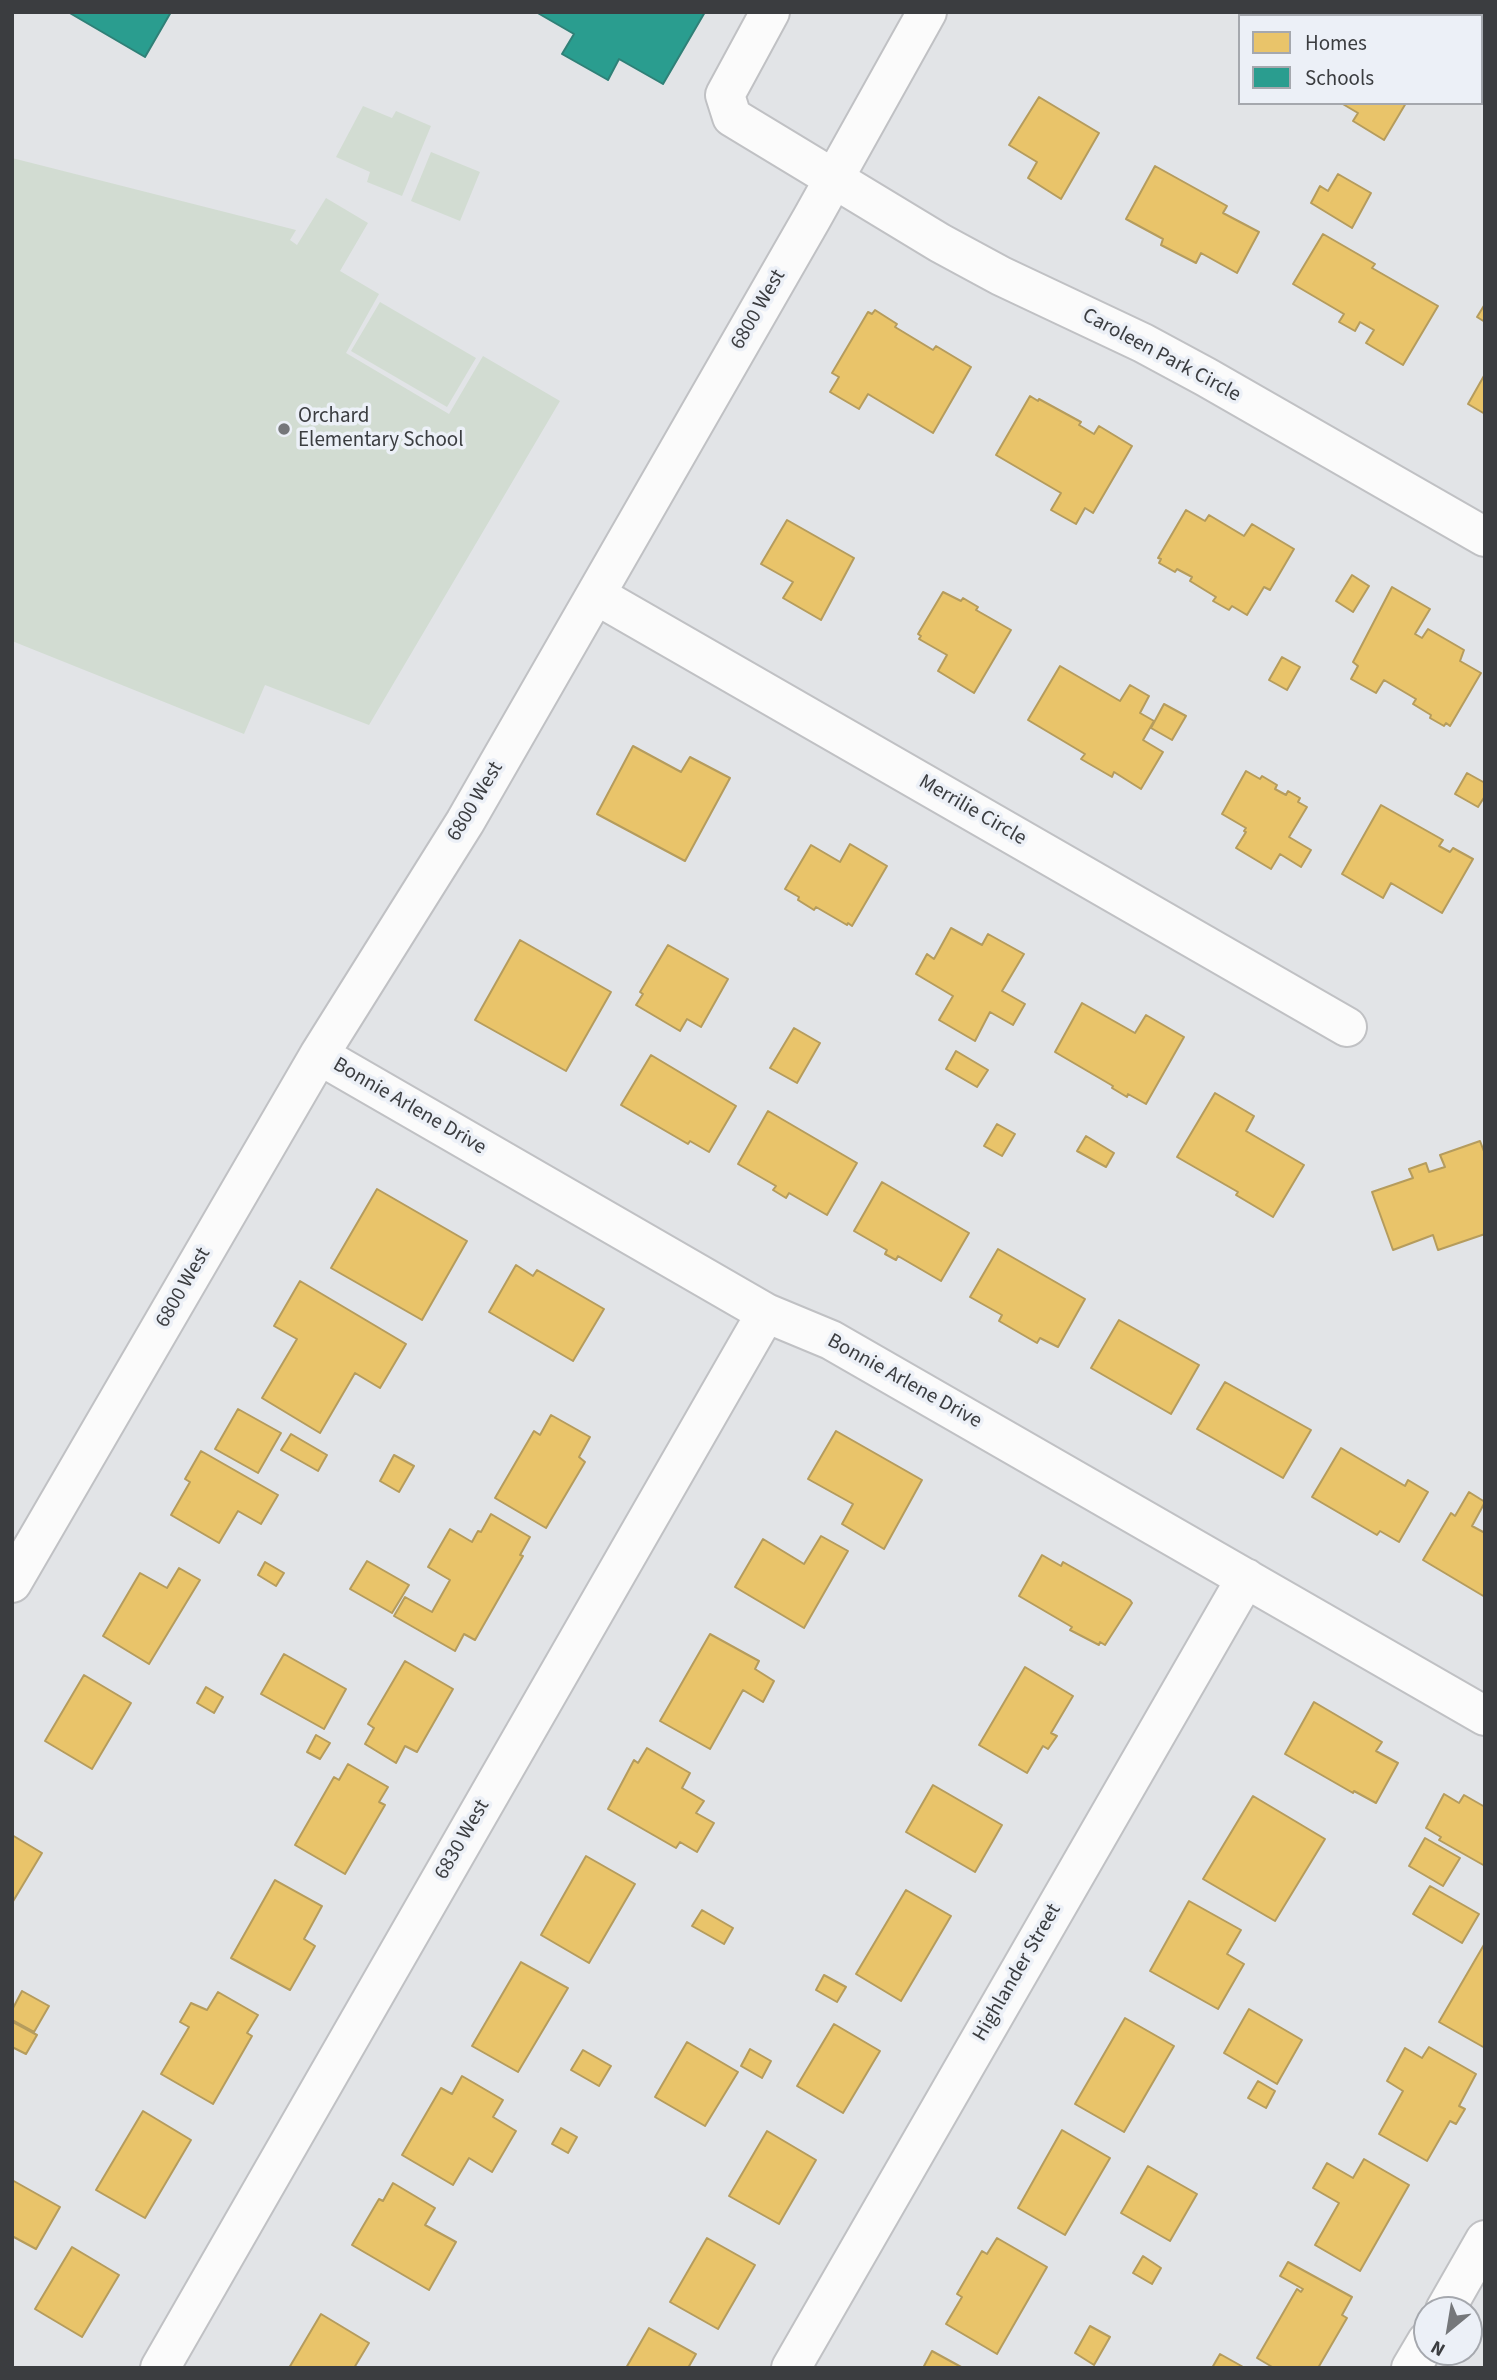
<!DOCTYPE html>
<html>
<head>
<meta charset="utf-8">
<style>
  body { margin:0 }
  #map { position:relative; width:1497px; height:2380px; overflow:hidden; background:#e2e4e7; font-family:"Source Sans 3",sans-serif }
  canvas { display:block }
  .frame { position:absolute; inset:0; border:14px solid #3b3d40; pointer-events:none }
  .legend { position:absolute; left:1238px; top:14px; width:245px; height:91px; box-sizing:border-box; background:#ecf0f7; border:2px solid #a5a8ae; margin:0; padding:9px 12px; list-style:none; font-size:21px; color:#3b3d40 }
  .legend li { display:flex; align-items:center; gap:14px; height:35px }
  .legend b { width:35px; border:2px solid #a5a8ae }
  .north { position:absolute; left:1413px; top:2296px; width:70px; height:70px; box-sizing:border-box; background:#ecf0f7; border:2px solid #a5a8ae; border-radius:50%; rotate:210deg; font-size:19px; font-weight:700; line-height:28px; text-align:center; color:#3b3d40 }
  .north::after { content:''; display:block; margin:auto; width:24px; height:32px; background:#75777a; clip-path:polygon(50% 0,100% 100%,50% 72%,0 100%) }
</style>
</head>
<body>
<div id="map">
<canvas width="1497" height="2380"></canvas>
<div class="frame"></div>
<ul class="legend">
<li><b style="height:19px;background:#e9c46a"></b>Homes</li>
<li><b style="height:19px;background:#2a9d8f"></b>Schools</li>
</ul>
<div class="north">N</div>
</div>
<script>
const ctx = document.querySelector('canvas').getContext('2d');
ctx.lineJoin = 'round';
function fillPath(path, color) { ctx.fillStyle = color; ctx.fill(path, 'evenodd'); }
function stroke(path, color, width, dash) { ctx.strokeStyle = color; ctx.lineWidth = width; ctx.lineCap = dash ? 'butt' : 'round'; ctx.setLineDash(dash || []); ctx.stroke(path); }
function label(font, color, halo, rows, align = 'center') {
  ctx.font = font + ' "Source Sans 3",sans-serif'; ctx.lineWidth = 7; ctx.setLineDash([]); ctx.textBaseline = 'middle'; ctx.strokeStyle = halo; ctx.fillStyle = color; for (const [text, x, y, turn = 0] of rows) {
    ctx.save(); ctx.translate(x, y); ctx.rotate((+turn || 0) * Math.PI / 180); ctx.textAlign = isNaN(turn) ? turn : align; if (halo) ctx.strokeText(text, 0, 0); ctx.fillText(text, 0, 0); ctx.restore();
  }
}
fillPath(new Path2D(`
  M363 106 392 118 396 111 431 126 402 196 367 182 370 172 336 157Z
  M431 152 480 172 460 221 411 201Z
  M12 158 296 230 290 240 297 245 326 198 368 223 340 271 379 294 346 353 449 414 483 356 560 401 369 725 265 685 244 734 12 641Z
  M380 302 476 358 447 407 351 351Z`), '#d2dcd2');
const homes = new Path2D(`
  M1336 12H1370L1375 16H1334Z
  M1039 97 1099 133 1061 199 1028 178 1037 162 1009 145Z
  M1341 103H1406L1384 140 1353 121 1358 113Z
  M1155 166 1227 206 1223 213 1259 232 1237 273 1201 253 1196 263 1161 245 1163 239 1126 219Z
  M1338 174 1371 193 1352 228 1311 203 1320 186 1328 191Z
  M1323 234 1375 264 1372 268 1438 306 1403 365 1366 343 1374 330 1360 322 1355 331 1339 322 1344 314 1293 284Z
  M1485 304V322L1477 317Z
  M875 310 897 324 895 327 933 350 936 346 971 367 933 433 868 394 859 409 830 392 839 377 832 373 868 312 872 314Z
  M1485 374V414L1468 404Z
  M1030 396 1038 401 1039 399 1081 422 1079 425 1094 434 1099 426 1132 446 1093 513 1085 508 1076 524 1051 510 1061 493 996 455Z
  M1186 510 1205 521 1209 515 1244 536 1252 524 1294 549 1270 590 1264 587 1247 615 1232 606 1229 610 1213 601 1216 597 1190 581 1192 577 1177 569 1175 572 1159 563 1161 559 1158 558Z
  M787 520 854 558 821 620 783 598 793 582 761 564Z
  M1352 575 1369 586 1353 612 1336 601Z
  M1392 587 1430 609 1415 634 1422 638 1428 629 1464 650 1460 661 1481 673 1450 726 1446 723 1444 726 1430 718 1431 715 1413 704 1416 699 1384 680 1376 693 1351 679 1358 666 1353 662Z
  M943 592 961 601 963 598 978 607 976 610 1011 630 974 693 938 671 947 655 919 639 921 636 918 634Z
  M1282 657 1300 667 1287 690 1269 680Z
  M1060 666 1120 701 1130 685 1149 696 1140 713 1154 721 1143 740 1163 752 1141 789 1114 772 1112 777 1081 759 1085 754 1028 720Z
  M1164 704 1186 716 1172 740 1151 728Z
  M633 746 681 772 690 757 730 778 685 861 597 814Z
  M1246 771 1260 779 1262 776 1277 785 1275 789 1286 795 1288 791 1300 798 1298 802 1307 807 1289 837 1311 850 1301 867 1280 854 1271 869 1236 848 1246 832 1244 831 1246 828 1222 814Z
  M1467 773 1485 783V796L1478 807 1455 794Z
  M1381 805 1443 840 1439 846 1450 852 1453 848 1473 859 1442 913 1391 883 1383 898 1342 874Z
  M850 844 887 866 852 926 848 923 847 925 816 907 814 910 798 900 799 897 785 889 811 845 840 862Z
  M951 928 982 945 988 934 1024 954 1002 991 1025 1004 1013 1025 990 1012 975 1041 939 1020 953 996 916 974 927 954 934 959Z
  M520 940 611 992 566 1071 475 1020Z
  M668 945 728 979 701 1027 687 1019 680 1031 636 1005 643 994 640 992Z
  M1082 1003 1135 1033 1146 1015 1184 1037 1146 1104 1128 1094 1127 1097 1112 1088 1113 1086 1055 1052Z
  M794 1028 820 1043 797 1083 770 1068Z
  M956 1051 988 1070 977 1087 946 1069Z
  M651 1055 736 1106 709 1152 690 1141 688 1144 621 1105Z
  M1215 1093 1254 1116 1246 1131 1304 1165 1273 1217 1236 1195 1238 1192 1177 1157Z
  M768 1111 857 1163 827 1215 789 1193 786 1198 773 1190 776 1186 738 1164Z
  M997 1124 1015 1134 1002 1156 984 1146Z
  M1086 1136 1114 1153 1106 1167 1077 1151Z
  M1480 1141 1485 1154V1234L1438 1250 1433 1235 1393 1250 1372 1192 1413 1178 1409 1169 1426 1163 1429 1172 1445 1167 1440 1155Z
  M882 1182 969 1233 941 1281 898 1256 896 1260 885 1254 887 1250 854 1231Z
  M377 1189 467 1241 422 1320 331 1268Z
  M998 1249 1085 1299 1058 1347 1040 1338 1037 1343 999 1321 1002 1315 970 1297Z
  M516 1265 533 1276 537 1270 604 1309 573 1361 489 1312Z
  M300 1281 406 1344 380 1388 355 1373 320 1433 262 1398 297 1339 274 1326Z
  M1119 1320 1199 1365 1171 1414 1091 1368Z
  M1225 1382 1311 1430 1283 1478 1197 1429Z
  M238 1409 281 1433 258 1473 215 1449Z
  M551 1415 590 1437 579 1457 585 1462 546 1528 495 1498 534 1431 540 1435Z
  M836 1431 922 1480 884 1549 842 1524 853 1504 808 1479Z
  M291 1434 327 1455 318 1471 281 1450Z
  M1341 1448 1405 1486 1408 1480 1428 1492 1399 1542 1380 1531 1377 1535 1312 1497Z
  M201 1451 278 1495 261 1524 238 1511 219 1543 171 1515 190 1482 185 1479Z
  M394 1455 414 1466 399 1492 380 1481Z
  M1469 1492 1485 1502 1472 1526 1485 1533V1597L1423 1560 1451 1513 1455 1516Z
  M491 1514 530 1537 520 1555 523 1556 475 1640 464 1634 455 1651 394 1616 405 1597 432 1612 450 1580 428 1567 450 1529 472 1542 478 1531 481 1532Z
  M821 1536 848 1551 804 1628 735 1587 763 1539 804 1564Z
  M1042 1555 1061 1566 1063 1562 1130 1600 1132 1603 1105 1645 1100 1642 1099 1645 1070 1630 1072 1627 1019 1596Z
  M367 1561 409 1585 392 1613 350 1589Z
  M265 1562 284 1573 276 1586 258 1575Z
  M179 1568 200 1580 149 1664 103 1636 140 1573 167 1588Z
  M710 1634 759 1661 755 1669 774 1681 763 1702 743 1690 710 1749 660 1721Z
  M284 1654 346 1689 324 1729 261 1694Z
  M405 1661 453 1689 417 1752 405 1746 396 1763 365 1744 374 1728 368 1724Z
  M1025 1667 1073 1696 1051 1733 1057 1736 1048 1749 1043 1746 1027 1773 979 1745Z
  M84 1675 131 1703 92 1769 45 1741Z
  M206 1687 223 1697 214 1713 197 1703Z
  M1314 1702 1382 1742 1376 1751 1398 1763 1376 1803 1354 1791 1353 1793 1285 1754Z
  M316 1735 330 1743 320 1759 307 1752Z
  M647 1748 690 1773 682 1788 704 1801 696 1813 714 1823 697 1852 680 1842 676 1848 608 1809 634 1760 638 1763Z
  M348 1764 388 1787 379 1802 385 1805 345 1874 295 1845 334 1777 339 1780Z
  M933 1785 1002 1825 975 1872 906 1832Z
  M1444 1794 1459 1803 1464 1795 1485 1807V1866L1439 1840 1441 1837 1426 1828Z
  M1253 1796 1325 1839 1275 1921 1203 1879Z
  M12 1835 42 1853 12 1903Z
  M1425 1838 1460 1858 1443 1886 1409 1866Z
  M586 1856 635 1884 589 1963 541 1935Z
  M275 1880 322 1906 304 1939 315 1946 290 1990 231 1958Z
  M1430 1886 1479 1914 1462 1943 1413 1914Z
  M906 1890 951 1916 901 2001 856 1974Z
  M1189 1901 1241 1930 1227 1954 1244 1964 1218 2009 1150 1971Z
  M702 1910 733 1928 724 1944 692 1926Z
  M1485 1943V2048L1439 2022Z
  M521 1962 568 1988 518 2072 472 2046Z
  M824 1975 846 1987 837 2002 816 1990Z
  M22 1991 49 2006 34 2032 12 2020V2010Z
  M218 1992 258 2015 247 2033 252 2036 213 2104 161 2074 189 2027 180 2022 191 2003 207 2010Z
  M1249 2009 1302 2040 1277 2084 1224 2053Z
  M1125 2018 1174 2046 1124 2132 1075 2104Z
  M13 2022 37 2035 26 2054 12 2047Z
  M834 2024 880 2051 843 2113 797 2086Z
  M687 2042 738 2072 705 2126 655 2097Z
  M1429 2047 1476 2074 1459 2106 1465 2109 1456 2124 1450 2121 1427 2161 1379 2134 1403 2091 1387 2081 1405 2048 1422 2058Z
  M750 2049 771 2061 762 2078 741 2066Z
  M583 2050 611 2066 599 2086 571 2070Z
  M462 2076 503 2100 493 2117 516 2131 492 2172 469 2158 453 2185 402 2155 441 2088 452 2094Z
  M1258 2081 1275 2091 1266 2108 1248 2098Z
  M143 2111 191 2140 145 2218 96 2190Z
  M561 2128 577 2137 568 2153 552 2144Z
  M1062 2130 1110 2158 1065 2235 1018 2208Z
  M767 2131 816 2160 779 2224 729 2196Z
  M1364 2159 1409 2185 1360 2271 1315 2245 1339 2203 1313 2188 1327 2163 1353 2178Z
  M1148 2166 1197 2194 1170 2241 1121 2213Z
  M12 2180 60 2207 36 2249 12 2236Z
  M393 2183 435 2208 425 2225 456 2242 429 2290 352 2245 379 2199 383 2201Z
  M707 2238 755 2265 718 2329 670 2302Z
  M997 2238 1047 2267 997 2354 946 2324 962 2297 957 2294 982 2251 987 2254Z
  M72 2247 119 2275 82 2337 35 2309Z
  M1143 2256 1161 2268 1152 2284 1133 2273Z
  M1288 2262 1352 2297 1342 2315 1347 2318 1318 2368H1274L1257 2358 1297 2289 1301 2292 1303 2289 1280 2276Z
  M321 2314 369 2343 354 2368H289Z
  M1090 2326 1110 2337 1094 2365 1075 2353Z
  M649 2328 696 2354 688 2368H626Z
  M932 2351 963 2368H923Z
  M1220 2354 1245 2368H1212Z`);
fillPath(homes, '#e9c46a');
stroke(homes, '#b59c5d', 2);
const schools = new Path2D(`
  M68 12H171L145 57Z
  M536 12H705L663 84 619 59 608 80 562 54 574 34Z`);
fillPath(schools, '#2a9d8f');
stroke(schools, '#2f8077', 2);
const minor = new Path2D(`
  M770 12 725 95 732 117 940 243 1001 276 1143 343 1206 377 1485 537
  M596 595 1347 1027
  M319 1055 766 1313 831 1340 1485 1716
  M12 1583 319 1055 465 822 812 218 927 12
  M1445 2310 1485 2240
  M160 2368 766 1313
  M791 2368 1246 1578
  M1411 2368 1427 2341`);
stroke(minor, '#c0c1c4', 42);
stroke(minor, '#fbfbfb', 38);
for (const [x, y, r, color] of [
  [284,429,7,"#75777a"]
]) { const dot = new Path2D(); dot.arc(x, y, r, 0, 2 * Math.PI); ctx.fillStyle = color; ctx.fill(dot); stroke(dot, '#ecf0f7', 2.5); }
label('21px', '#3b3d40', '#ecf0f7', [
  ["6800 West",759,310,-60],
  ["Caroleen Park Circle",1161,356,28],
  ["6800 West",476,802,-59],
  ["Merrilie Circle",972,811,30],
  ["Bonnie Arlene Drive",409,1107,30],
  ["6800 West",184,1288,-60],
  ["Bonnie Arlene Drive",904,1382,29],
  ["6830 West",463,1840,-60],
  ["Highlander Street",1018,1973,-60]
]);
label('21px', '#3b3d40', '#ecf0f7', [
  ["Orchard",298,417],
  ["Elementary School",298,441]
], 'left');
</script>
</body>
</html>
